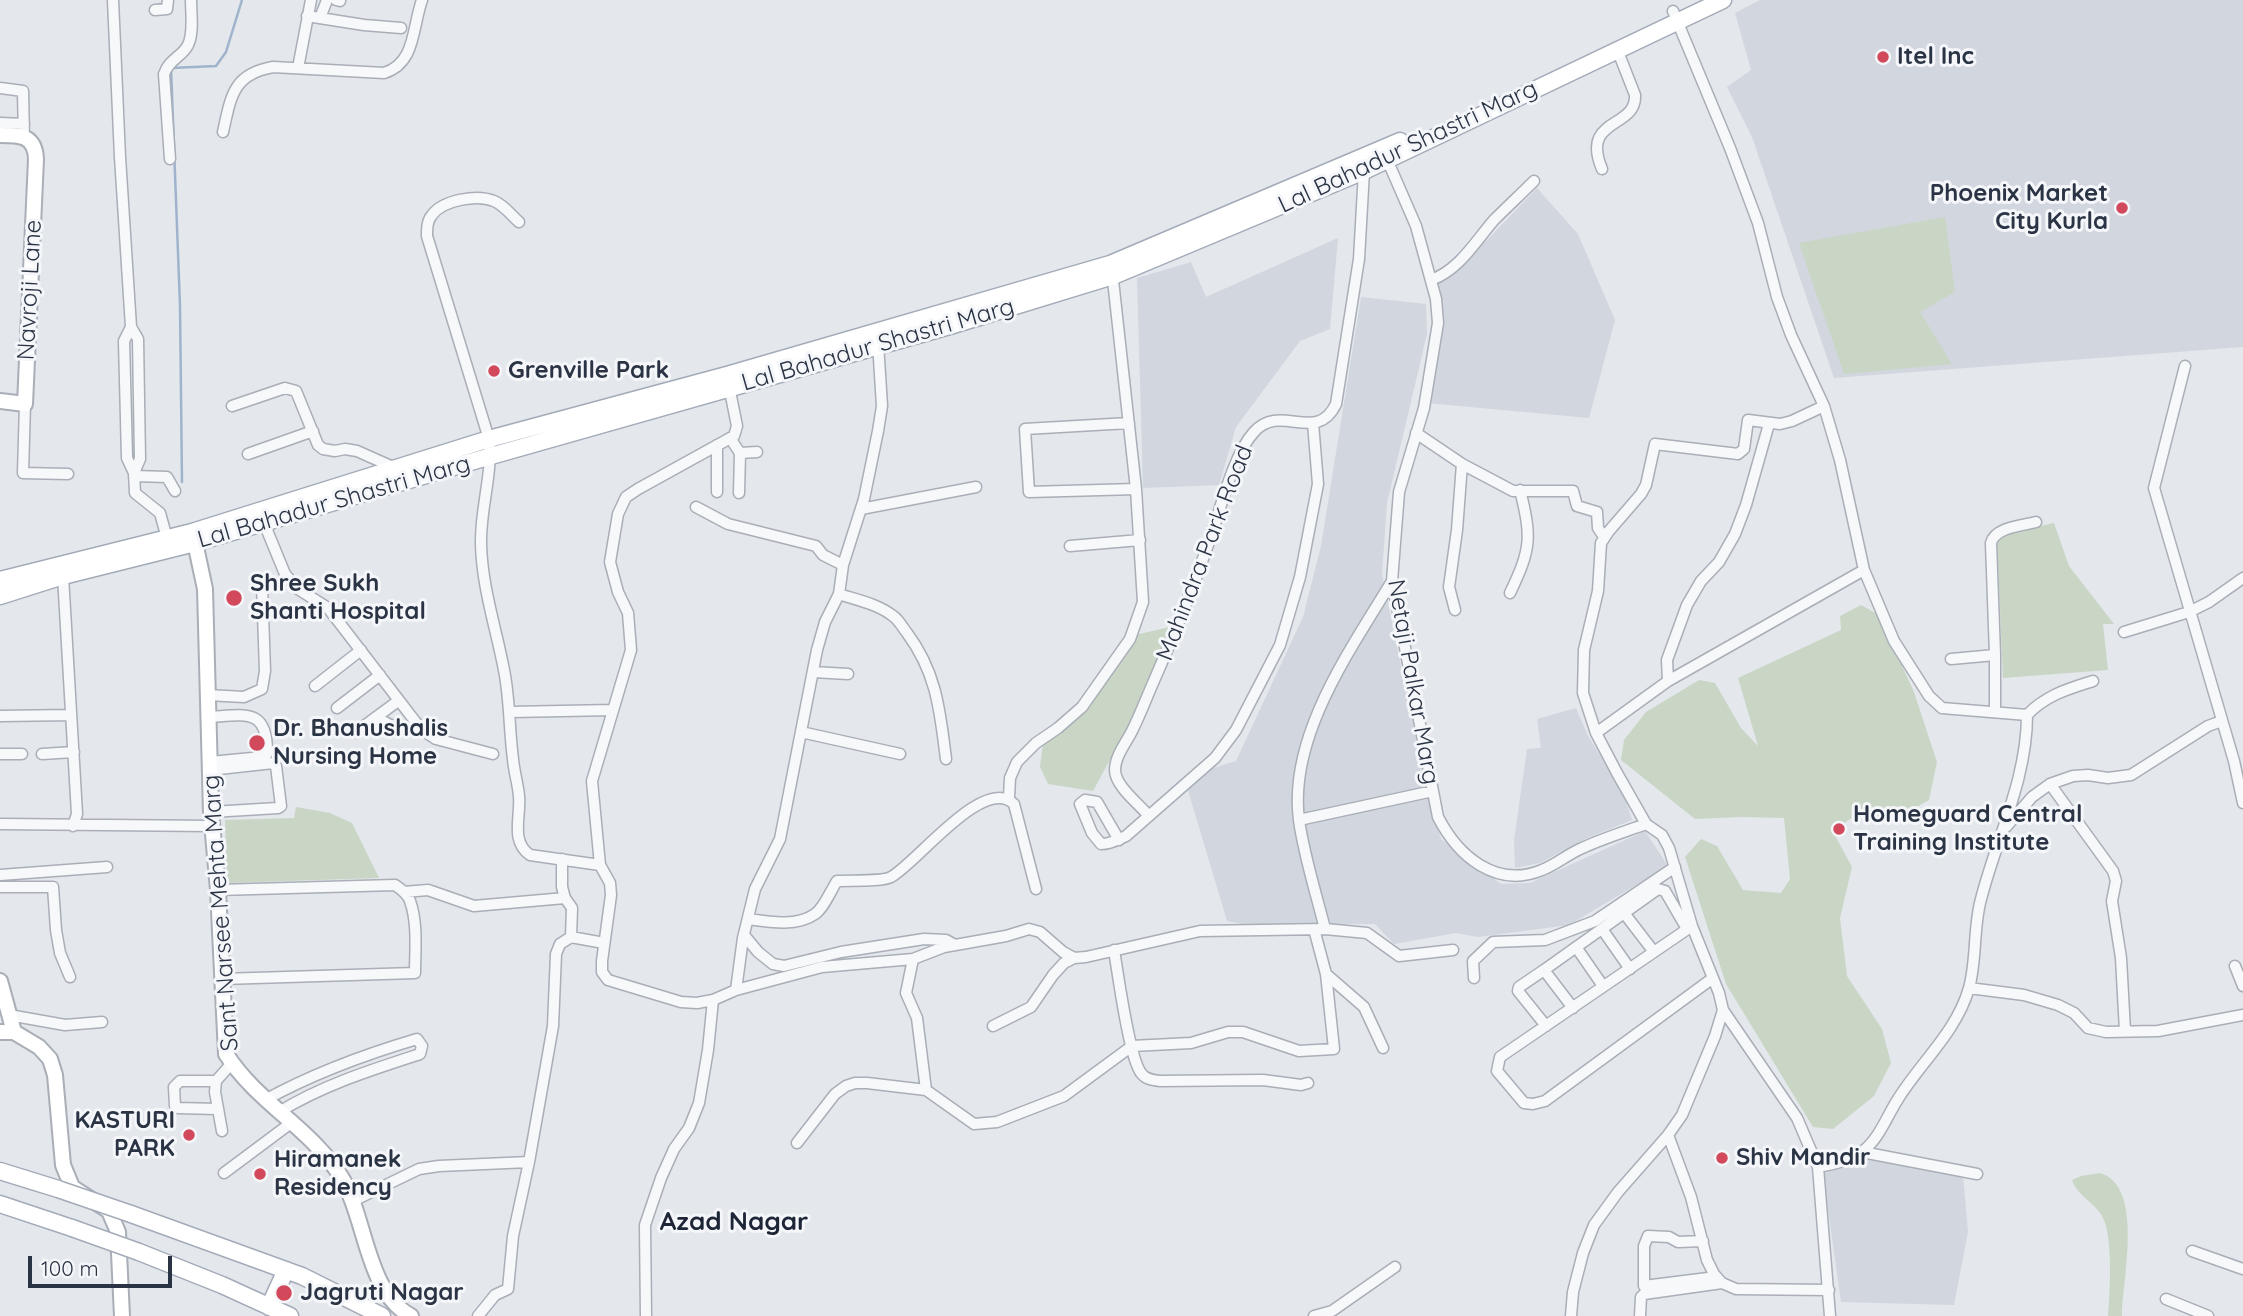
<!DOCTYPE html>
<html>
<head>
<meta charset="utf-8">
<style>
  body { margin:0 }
  #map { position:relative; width:2243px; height:1316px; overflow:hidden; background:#e4e7ec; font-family:Quicksand,sans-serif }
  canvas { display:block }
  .scale { position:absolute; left:28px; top:1256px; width:144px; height:32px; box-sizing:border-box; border:4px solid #2b3445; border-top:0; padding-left:9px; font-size:21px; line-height:24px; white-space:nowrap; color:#2b3445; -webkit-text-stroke:5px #f4f6f9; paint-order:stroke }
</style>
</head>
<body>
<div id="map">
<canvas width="2243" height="1316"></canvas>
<div class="scale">100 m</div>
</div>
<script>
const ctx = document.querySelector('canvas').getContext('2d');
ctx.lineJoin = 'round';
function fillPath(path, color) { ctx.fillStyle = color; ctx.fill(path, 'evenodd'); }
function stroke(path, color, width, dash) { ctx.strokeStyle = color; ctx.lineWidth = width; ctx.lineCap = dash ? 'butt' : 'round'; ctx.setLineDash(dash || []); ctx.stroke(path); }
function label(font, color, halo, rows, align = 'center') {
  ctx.font = font + ' Quicksand,sans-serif'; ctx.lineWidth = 6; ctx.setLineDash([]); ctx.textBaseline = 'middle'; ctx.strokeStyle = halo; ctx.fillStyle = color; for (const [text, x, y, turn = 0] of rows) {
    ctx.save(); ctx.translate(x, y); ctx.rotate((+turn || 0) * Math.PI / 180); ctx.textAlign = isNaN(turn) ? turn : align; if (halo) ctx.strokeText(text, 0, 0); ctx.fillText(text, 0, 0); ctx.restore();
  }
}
fillPath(new Path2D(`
  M1760 0H2243V347L1834 378 1752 137 1727 87 1751 70 1735 13Z
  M1537 188 1578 234 1615 320 1589 418 1427 403 1440 349 1442 311 1436 283 1462 266Z
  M1338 238 1330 329 1300 341 1236 427 1219 485 1143 488 1137 278 1191 262 1206 297Z
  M1361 297 1426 304 1427 334 1387 503 1382 574 1422 767 1441 839 1501 884 1530 883 1645 831 1668 866 1569 925 1478 937 1456 933 1394 944 1375 924 1247 925 1227 921 1184 777 1236 761 1303 617 1321 546Z
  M1576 708 1588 736 1623 792 1632 820 1585 839 1540 863 1515 868 1514 840 1527 749 1541 748 1537 719Z
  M1868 1160 1963 1175 1968 1232 1954 1305 1841 1302 1823 1173Z`), '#d2d6de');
fillPath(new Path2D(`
  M1945 217 1955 292 1920 312 1952 364 1844 374 1799 243Z
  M2054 523 2069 566 2114 624H2103L2108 670 2003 678 1997 540 2014 532Z
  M1861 605 1879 615 1914 692 1937 762 1929 800 1895 819 1859 814 1832 830 1852 867 1840 918 1847 976 1882 1029 1891 1063 1874 1096 1833 1129 1813 1127 1726 984 1685 857 1701 839 1717 846 1743 890 1781 893 1790 879 1784 818 1741 817 1695 819 1621 760 1624 740 1646 712 1699 680 1715 683 1741 728 1758 746 1738 678 1841 630 1840 616Z
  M1174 626 1138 708 1093 791 1048 784 1040 767 1043 743 1089 708 1133 643 1135 635Z
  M296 807 330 813 352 823 379 878 227 883 225 820 294 818Z
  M2100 1173C2145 1186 2122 1282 2122 1316H2108C2110 1294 2113 1237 2103 1218 2096 1203 2078 1197 2072 1180L2081 1176Z`), '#c9d6c5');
stroke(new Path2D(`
  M182 482 180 306 171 68 216 66 226 52 242 0`), '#9fb4cc', 2.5);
const street = new Path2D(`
  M113 0 120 157 131 327 138 339 140 459 134 473 135 493 160 513 168 542
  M336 0 340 1
  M155 10 167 9 168 0
  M1673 11 1730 148 1758 223 1777 297 1791 335 1824 406 1840 460 1864 570 1894 641 1929 696 1942 708 2027 715C2027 779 1997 837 1981 899 1973 928 1977 959 1969 988 1957 1031 1921 1062 1898 1099 1887 1116 1879 1139 1863 1151 1849 1161 1834 1164 1818 1167
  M307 16 364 25 401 28
  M320 18 327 0
  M298 68 311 0
  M0 88 23 91 24 138
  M0 123 24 124
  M223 132C231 96 233 74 273 67L384 73C416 63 412 28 422 0
  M1386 157 1416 226 1436 299 1438 323 1424 408 1399 492 1392 581 1438 817C1458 856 1496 889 1542 870 1555 865 1567 855 1580 849 1601 839 1624 832 1646 824
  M170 159 164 74C169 59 182 57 188 45 194 33 191 13 191 0
  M1602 169C1580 117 1637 129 1635 95L1617 49
  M519 222C511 215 504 205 494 201 477 194 443 200 432 215 427 221 427 228 427 236L489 439C493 474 480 509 481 544 482 587 496 628 504 670 510 700 509 729 513 759 514 772 518 784 519 796 521 817 510 841 530 855L600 865
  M1431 280C1459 270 1475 242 1494 220 1507 207 1521 194 1534 181
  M131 327 124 341 127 458 134 473
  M2185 366 2154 488 2234 761 2243 803
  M729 386 737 426 734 436 638 489 626 497 618 514 610 562 618 592 628 613 631 650 592 781 600 865 610 883 611 895 602 961V972L608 980 681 1002 697 1003 713 1000 736 990 822 967 913 959 944 947 1006 936 1029 929 1040 932 1063 952 1074 958 1086 957 1200 931 1325 929 1367 933 1399 956 1453 950
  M25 404 23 473 68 474
  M232 406 285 388 296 391 318 445 323 449 335 451 345 449 357 451 393 467
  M1129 423 1025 429 1029 492 1136 489
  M1416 433 1462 464 1513 491H1573L1577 506 1597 512 1598 528 1604 537
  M730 438 740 453 739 493
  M717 445V492
  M740 453 757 452
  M248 454 313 431
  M134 476 167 477 175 491
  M696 507 728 524 816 546 823 555 843 565
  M861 509 976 487
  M264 523 285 574 298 589 328 608 421 729 436 739 493 754
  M1070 546 1140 540
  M63 576 77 814 73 826
  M1510 593C1531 549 1532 538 1520 490
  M839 594C857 600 878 604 893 616 899 620 903 628 907 633 937 673 940 712 946 759
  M1455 610 1449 587 1457 530 1462 464
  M2124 632 2189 612 2209 602 2243 578
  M1951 659 1995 655
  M813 672 848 674
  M1668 681 1667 660 1687 605 1701 581 1719 562 1735 534 1746 505 1769 424
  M315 686 361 650
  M207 695 244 697 262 689 265 671 262 585
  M337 708 380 675
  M1995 711V655L1991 543C1995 527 2022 526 2036 522
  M510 712 613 710
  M2027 715C2046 695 2068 689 2093 681
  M0 716 71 715
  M208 717C245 715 268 707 267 754L263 757 210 762
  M376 717 390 725 421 729
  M356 732 398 701
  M801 732 900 754
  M1596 733 1668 681 1864 570
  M0 754H22
  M42 754 74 752
  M210 770 273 763 276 766 281 806 278 808 211 812
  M2050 784 2113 871 2116 881 2112 901 2121 958 2125 1031
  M1009 798 1010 778 1017 762 1036 743 1058 728 1082 707 1130 639 1143 602 1136 489 1112 271
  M1149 816C1139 804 1115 786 1115 770 1115 756 1126 743 1132 731 1140 715 1146 699 1153 683 1174 635 1193 588 1210 539 1221 508 1233 455 1254 432 1281 402 1316 445 1336 404L1359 259 1364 171
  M1299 820 1433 791
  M0 824 212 826
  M2006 827 2032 797 2050 784 2073 776 2088 775 2108 778 2131 775 2208 726 2222 721
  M1119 840 1097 802 1085 800 1080 804 1092 833 1101 844C1111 844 1117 840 1126 836L1215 758 1236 730 1280 645 1300 577 1318 484 1313 423
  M562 859V887L565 898 572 908 571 937
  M0 875 107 867
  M0 887H53L56 930 60 953 70 977
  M218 890 395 885C401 889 408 894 410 901 418 923 415 951 415 973L222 979
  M404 892 428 890 474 906 565 898
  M1624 913 1654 952
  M748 919C769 922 797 927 815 914 824 908 831 890 837 881 849 880 882 882 891 877 916 864 984 774 1014 804L1036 889
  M1692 926 1500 1057 1497 1071 1524 1103 1533 1104 1545 1101 1713 978
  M1314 929 1326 974 1364 1007 1383 1048
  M1325 929C1316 893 1304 856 1299 820 1288 736 1351 649 1392 581
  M1602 929 1630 969
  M744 935 758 952 773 964 784 966 841 952 924 939 946 940 955 945
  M1576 947 1603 986
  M1114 950C1118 974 1129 1057 1141 1073 1145 1079 1152 1080 1160 1081L1263 1080 1301 1085 1308 1083
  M913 959 906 993 917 1018 926 1090
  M2235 966 2243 986
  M1544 970 1519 987 1518 991 1546 1026
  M1474 978 1473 961 1493 942 1545 940 1595 921 1675 867
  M1969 988 2024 995 2058 1005 2074 1013 2088 1028 2106 1032 2158 1031 2243 1015
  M736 990 743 938 755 889 780 839 817 650 825 622 839 594 843 565 864 499 878 431 882 406 878 343
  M1573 1008 1544 970 1658 889 1665 891 1687 929
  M1723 1010 1797 1118 1818 1167 1830 1316
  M9 1015 65 1025 102 1022
  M993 1026 1031 1007 1053 975 1064 963 1074 958
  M216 1081H180L174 1087 175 1106 178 1108 217 1109
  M265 1100C314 1073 363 1055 417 1039L422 1046 420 1054C371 1070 323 1085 279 1112
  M222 1131 215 1092 216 1081 232 1063
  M1668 1135 1691 1197 1707 1260 1714 1274 1722 1283 1736 1289 1829 1290
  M797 1143 835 1094 846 1086 855 1083H867L926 1090 974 1124 997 1122 1064 1096 1132 1046 1191 1043 1228 1032H1243L1299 1051 1334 1049 1326 974
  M1862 1152 1977 1174
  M224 1173 291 1123
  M353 1201 419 1169 439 1166 529 1162
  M1703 1241 1678 1242 1669 1237 1648 1236 1644 1246V1286L1716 1277
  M2192 1251 2243 1269
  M2166 1299 2208 1316
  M478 1316 495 1295 508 1289 513 1236 529 1162 553 1026 556 954 560 944 571 937 604 943
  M646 1316 645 1225 661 1178 674 1149 689 1128 699 1103 708 1050 713 1000
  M1314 1316 1332 1311 1395 1267
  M1571 1316 1573 1292 1583 1253 1594 1225 1618 1192 1668 1135 1682 1115 1715 1036 1723 1010 1719 993 1692 926 1669 848 1662 835 1646 824 1617 773 1596 733 1583 693 1584 650 1598 591 1601 543 1609 531 1641 494 1646 485 1655 444 1738 454 1744 449 1748 420 1780 424 1792 421 1824 406
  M1640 1316 1641 1297 1644 1294 1722 1283`);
const secondary = new Path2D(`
  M0 135C20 135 35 135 36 159L25 404 0 401
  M193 533 205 589 211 812 218 890 226 1054C257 1103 315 1131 343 1180 366 1220 367 1293 411 1316
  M0 981 14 1032
  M0 1032H14L39 1047 50 1059 55 1075 63 1165 72 1187 109 1211 118 1232 122 1316`);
const primary = new Path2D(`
  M0 580 192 532 489 439 727 375 1110 264 1400 141
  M0 596 63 576 195 543 491 456 953 325 1113 276 1364 171 1723 0
  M0 1171 58 1189
  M0 1204 72 1228
  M131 1214 302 1276 382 1316
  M139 1252 222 1285 290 1316
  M269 1307 286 1270`);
stroke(street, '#a9aeb7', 13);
stroke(secondary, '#a9aeb7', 18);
stroke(primary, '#a3abb8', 19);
stroke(street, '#f7f8fa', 10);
stroke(secondary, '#fff', 14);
stroke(primary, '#fff', 16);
const primaryBridge = new Path2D(`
  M58 1189 131 1214
  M72 1228 139 1252`);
stroke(primaryBridge, '#a3abb8', 19, []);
stroke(primaryBridge, '#fff', 16);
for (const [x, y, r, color] of [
  [1883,57,7,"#d1495b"],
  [2122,208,7,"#d1495b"],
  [494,371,7,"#d1495b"],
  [234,598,9,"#d1495b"],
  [257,743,9,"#d1495b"],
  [1839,829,7,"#d1495b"],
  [189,1135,7,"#d1495b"],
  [1722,1158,7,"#d1495b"],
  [260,1174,7,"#d1495b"],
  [284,1293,9,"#d1495b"]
]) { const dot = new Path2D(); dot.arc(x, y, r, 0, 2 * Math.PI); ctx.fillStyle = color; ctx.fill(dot); stroke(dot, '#f4f6f9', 2.5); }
label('bold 24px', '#2b3445', '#f4f6f9', [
  ["Itel Inc",1897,57],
  ["Phoenix Market",2108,194,"right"],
  ["City Kurla",2108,222,"right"],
  ["Grenville Park",508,371],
  ["Shree Sukh",250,584],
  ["Shanti Hospital",250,612],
  ["Dr. Bhanushalis",273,729],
  ["Nursing Home",273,757],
  ["Homeguard Central",1853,815],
  ["Training Institute",1853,843],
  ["KASTURI",175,1121,"right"],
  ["PARK",175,1149,"right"],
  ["Shiv Mandir",1736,1158],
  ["Hiramanek",274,1160],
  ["Residency",274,1188],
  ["Jagruti Nagar",300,1293]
], 'left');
label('24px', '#2b3445', '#f4f6f9', [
  ["Lal Bahadur Shastri Marg",1408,147,-25],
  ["Navroji Lane",30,290,-87],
  ["Lal Bahadur Shastri Marg",878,345,-16],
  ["Lal Bahadur Shastri Marg",334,502,-16],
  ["Mahindra Park Road",1205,553,-69],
  ["Netaji Palkar Marg",1413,682,80],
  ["Sant Narsee Mehta Marg",221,913,-94]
]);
label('bold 26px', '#1d2536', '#f4f6f9', [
  ["Azad Nagar",734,1222]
]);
</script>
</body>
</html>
